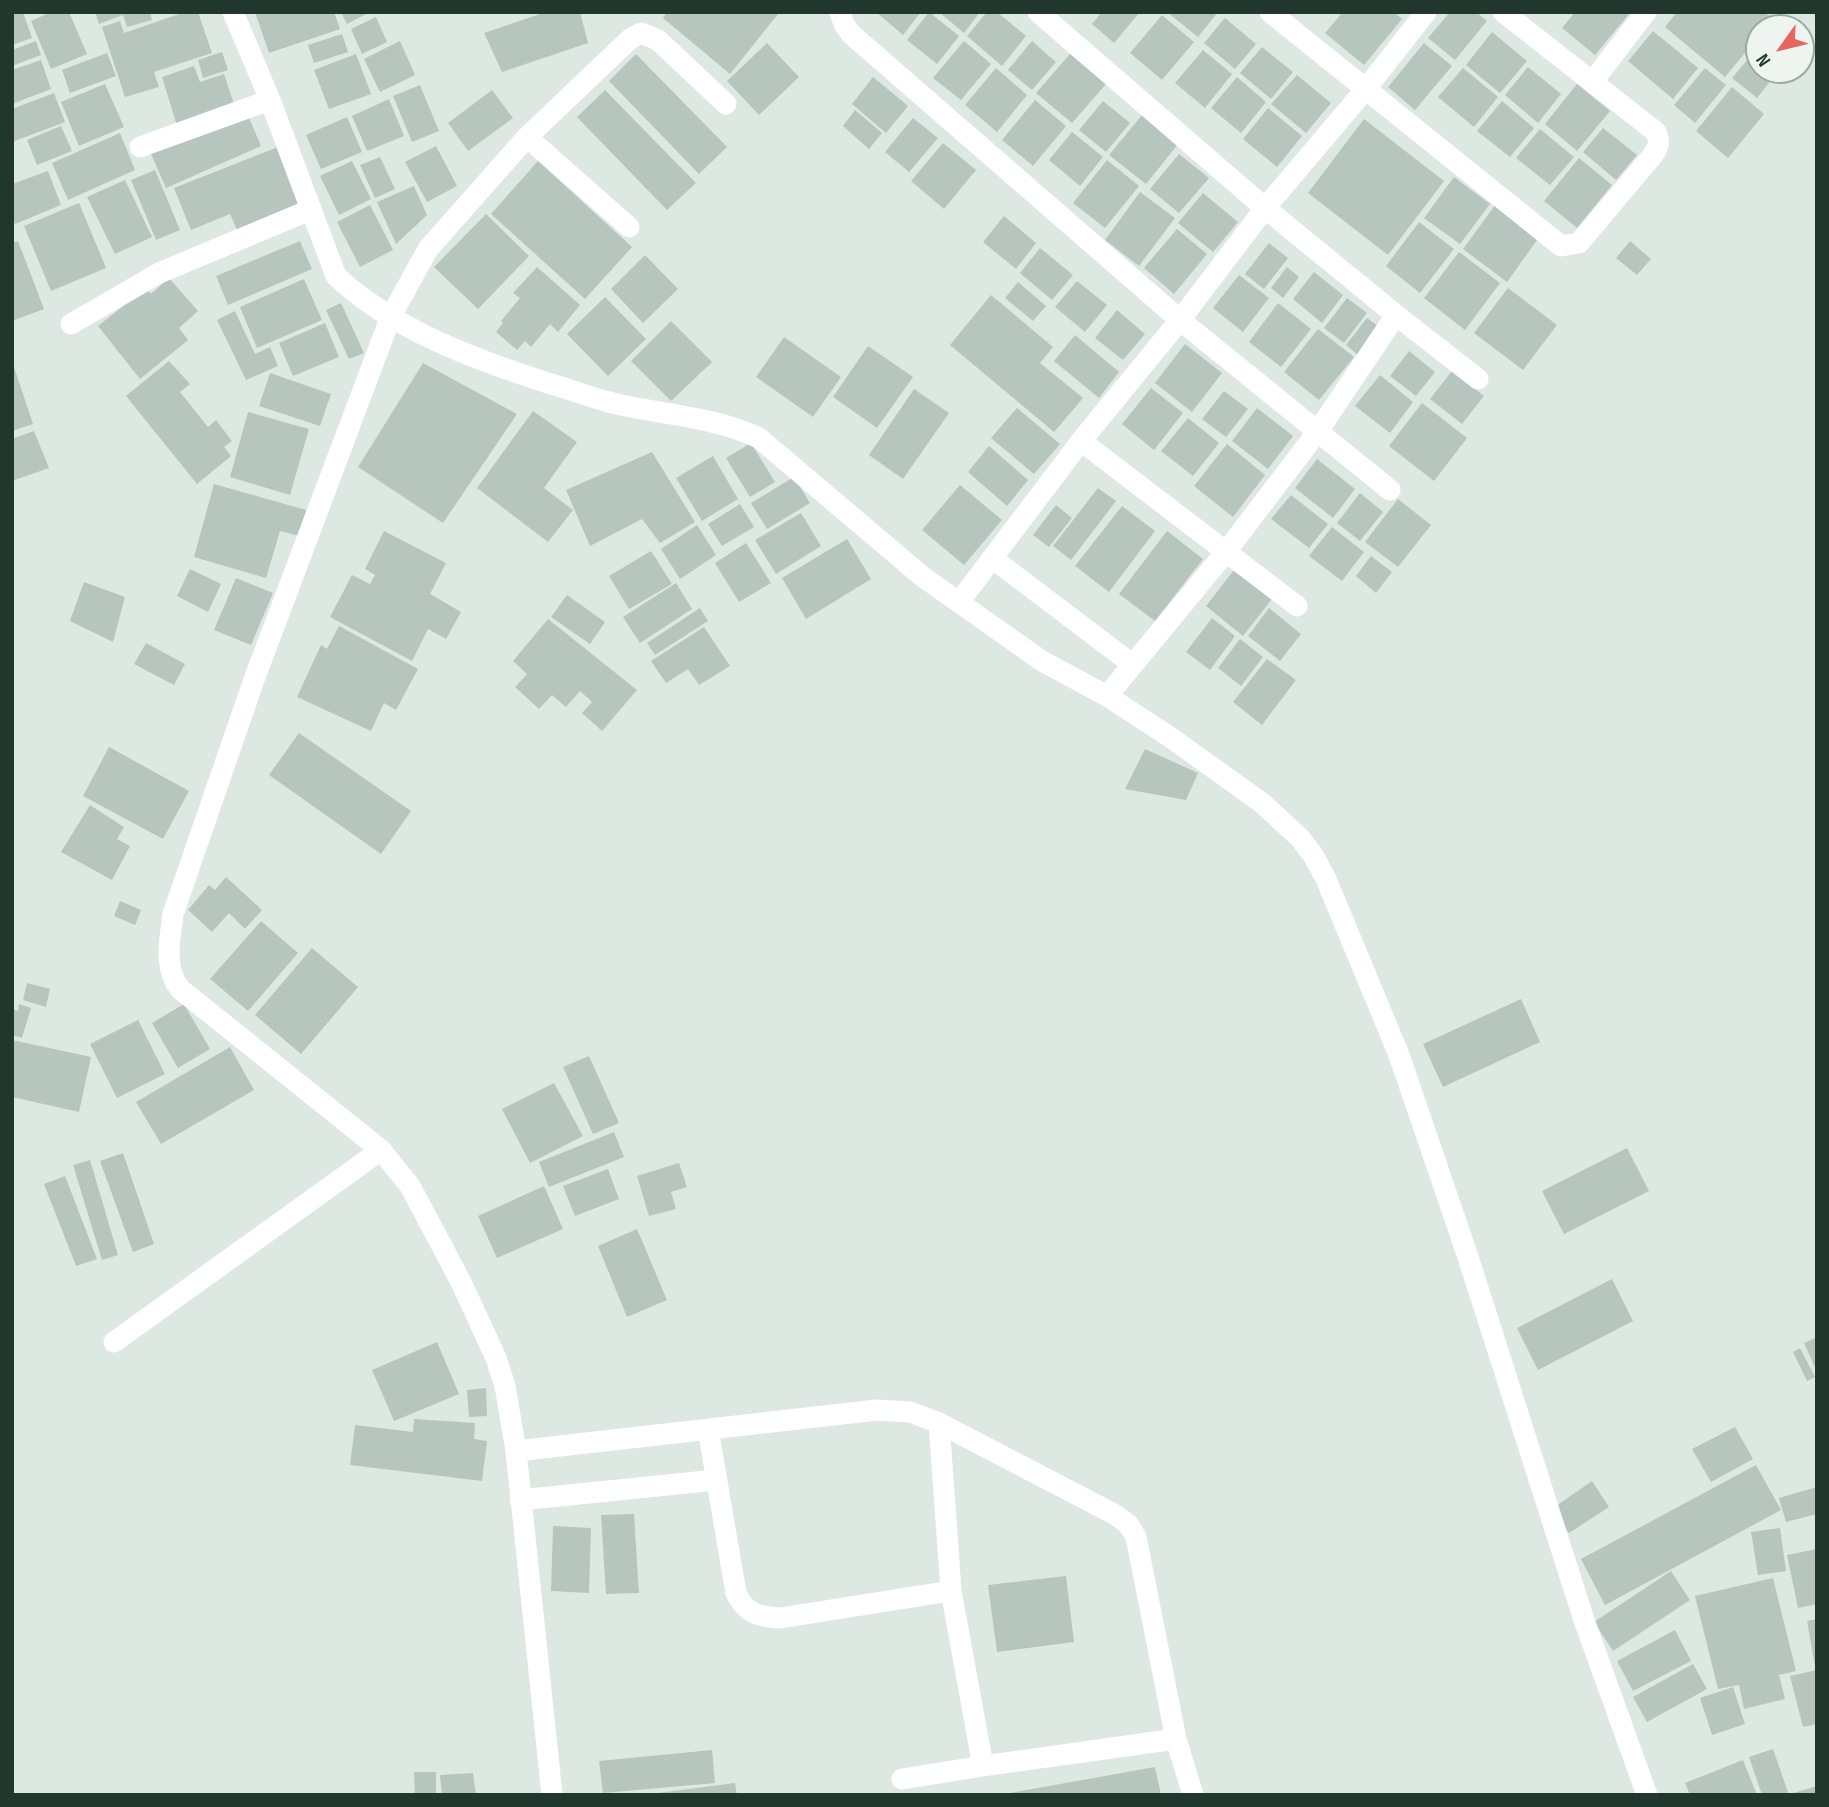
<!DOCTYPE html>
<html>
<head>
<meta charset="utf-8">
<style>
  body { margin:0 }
  #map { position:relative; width:1829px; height:1807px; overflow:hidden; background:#dee8e2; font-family:"Sofia Sans Condensed",sans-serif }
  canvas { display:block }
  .frame { position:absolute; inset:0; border:14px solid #21362c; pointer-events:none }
  .north { position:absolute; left:1745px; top:14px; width:70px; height:70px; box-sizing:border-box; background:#eef5f0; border:2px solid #9ca9a2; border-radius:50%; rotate:236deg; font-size:19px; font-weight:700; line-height:28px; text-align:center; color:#21362c }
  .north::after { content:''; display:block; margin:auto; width:24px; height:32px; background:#e7665d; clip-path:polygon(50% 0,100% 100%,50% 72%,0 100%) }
</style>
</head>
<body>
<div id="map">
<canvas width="1829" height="1807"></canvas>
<div class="frame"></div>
<div class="north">N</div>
</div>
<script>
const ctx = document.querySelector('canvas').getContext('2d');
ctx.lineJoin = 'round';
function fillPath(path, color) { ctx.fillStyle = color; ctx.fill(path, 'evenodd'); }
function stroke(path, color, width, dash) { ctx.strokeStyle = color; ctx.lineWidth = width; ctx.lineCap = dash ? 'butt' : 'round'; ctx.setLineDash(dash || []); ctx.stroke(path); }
fillPath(new Path2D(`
  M12 12H23L32 38 12 45Z
  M51 12H69L87 54 51 69 31 21Z
  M95 12H150L152 20 127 27 123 15 99 24Z
  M185 12H198L212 53 154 72 159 87 125 97 102 27 120 21 124 33Z
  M255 12H334L340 29 269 53Z
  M341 12H370L347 24Z
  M546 12H580L588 43 502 72 484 33Z
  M667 12H775L778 14 730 74 663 18Z
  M876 12H921L903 35Z
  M929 12 959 36 937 64 907 40Z
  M939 12H980L964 33Z
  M987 12H997L1026 36 1002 66 967 36Z
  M1102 12H1140L1114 43 1092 24Z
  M1167 12H1218L1198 37Z
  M1343 12H1394L1402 19 1364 65 1325 33Z
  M1450 12H1476L1487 21 1455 60 1428 38Z
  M1575 12H1627L1629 14 1595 55 1562 28Z
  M1677 12H1764L1773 19 1766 28H1759V36L1725 77 1665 27Z
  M1162 15 1194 42 1162 80 1130 53Z
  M376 17 387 42 362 54 351 29Z
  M1225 18 1256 44 1235 69 1204 43Z
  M1653 31 1698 68 1673 99 1628 61Z
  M1492 32 1527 61 1500 93 1466 65Z
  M342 34 348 52 314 63 308 45Z
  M36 41 41 55 12 66V50Z
  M400 41 415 75 380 92 364 59Z
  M964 41 991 64 961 100 933 78Z
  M1032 41 1056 62 1032 90 1008 70Z
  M767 43 799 77 759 115 727 81Z
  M1424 43 1452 66 1415 110 1388 87Z
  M1759 46V70H1779L1757 98 1732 78Z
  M1262 47 1293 72 1271 99 1240 73Z
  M1203 50 1232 74 1205 108 1175 83Z
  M222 52 228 70 203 78 198 60Z
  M107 53 116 76 70 93 62 70Z
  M356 54 371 94 329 109 314 70Z
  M636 54 727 147 699 174 609 81Z
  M1070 54 1106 84 1072 123 1036 93Z
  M41 60 51 89 12 104V70Z
  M194 66 200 82 224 74 236 110 178 129 162 77Z
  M1528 67 1561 94 1538 123 1505 95Z
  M996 68 1027 95 997 132 965 105Z
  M1463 68 1498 97 1474 127 1438 97Z
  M1705 68 1726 85 1695 123 1674 105Z
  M1297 75 1331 103 1306 133 1271 104Z
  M873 77 908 106 886 133 852 104Z
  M1237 77 1266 102 1241 133 1211 108Z
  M105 84 124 127 79 146 61 102Z
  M1577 84 1610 111 1577 151 1545 124Z
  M420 85 439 131 412 142 393 96Z
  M1732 87 1764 114 1728 158 1696 131Z
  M492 90 513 118 468 151 448 123Z
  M605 90 696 183 667 210 577 117Z
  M54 93 65 122 12 142V109Z
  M389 99 404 136 367 151 352 116Z
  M1035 100 1066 126 1033 166 1002 140Z
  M1103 101 1130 123 1106 152 1079 130Z
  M1502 101 1534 128 1510 157 1477 131Z
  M1268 108 1302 136 1277 167 1243 139Z
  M855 110 882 133 869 149 843 126Z
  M247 113 261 146 166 188 151 154Z
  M1143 114 1179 143 1146 184 1109 155Z
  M347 117 362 152 321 169 306 135Z
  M913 118 938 138 909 172 885 152Z
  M1364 119 1444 181 1388 255 1308 193Z
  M61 126 72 151 37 165 27 140Z
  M1603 128 1637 155 1616 180 1583 152Z
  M1540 129 1574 157 1550 185 1516 158Z
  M1072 132 1103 157 1080 186 1049 160Z
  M120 133 135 170 68 200 52 163Z
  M943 143 976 170 944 209 911 181Z
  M436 146 457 186 427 202 405 162Z
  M278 147 302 208 238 232 230 214 191 230 174 188Z
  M1179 154 1209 178 1179 213 1150 189Z
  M380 157 395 189 375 198 360 165Z
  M1579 158 1612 185 1577 228 1544 201Z
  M1107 160 1139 186 1105 228 1073 203Z
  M352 161 371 199 339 215 320 176Z
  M538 161 632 247 585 299 491 214Z
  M155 170 180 230 156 240 131 180Z
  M48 171 61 205 15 224 12 217V184Z
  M1454 177 1490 204 1460 244 1424 218Z
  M125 180 152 237 115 254 87 197Z
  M414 186 427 215 396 244 377 202Z
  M1140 192 1175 218 1139 266 1105 240Z
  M1203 193 1238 222 1213 252 1178 223Z
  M79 203 106 268 51 291 24 226Z
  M1496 204 1540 236 1507 282 1463 249Z
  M370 205 393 250 360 267 337 222Z
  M486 214 529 256 478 309 434 267Z
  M1004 216 1036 243 1016 269 983 242Z
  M1419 222 1454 249 1420 293 1386 266Z
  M1177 229 1207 254 1174 294 1144 268Z
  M18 241 44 309 12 321V243Z
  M300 241 312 269 228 305 216 276Z
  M1630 241 1651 259 1637 275 1616 258Z
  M1269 243 1288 258 1264 289 1245 274Z
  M1040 248 1073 275 1052 300 1020 273Z
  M1459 252 1500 283 1465 330 1424 298Z
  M645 255 678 289 643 323 611 289Z
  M537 267 580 305 558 332 550 324 531 347 525 341 517 350 496 332 503 323 501 321 520 298 513 293Z
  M1287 267 1299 277 1283 298 1271 288Z
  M1314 272 1343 295 1322 323 1293 299Z
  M1239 275 1269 298 1243 332 1213 308Z
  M169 278 198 311 179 328 188 340 140 379 98 326 146 288 151 294Z
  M304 279 322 320 257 348 240 307Z
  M1077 281 1107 305 1085 332 1055 307Z
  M1018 282 1046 306 1033 321 1005 298Z
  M1508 288 1557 325 1523 370 1474 333Z
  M991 295 1053 347 1040 363 1083 398 1054 432 950 345Z
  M605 297 646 339 608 376 567 334Z
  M1347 298 1367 313 1344 343 1324 328Z
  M341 303 364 353 349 359 326 310Z
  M1278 303 1311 329 1281 367 1249 342Z
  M1117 310 1145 334 1123 360 1095 338Z
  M235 311 255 354 270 347 278 366 246 380 217 320Z
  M1367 318 1381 328 1359 356 1346 345Z
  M671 321 712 362 671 401 631 361Z
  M325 323 339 357 293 376 279 343Z
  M1318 329 1354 357 1319 400 1284 372Z
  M1075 335 1119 372 1099 398 1054 361Z
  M784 337 841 377 813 417 756 377Z
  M1185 344 1222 373 1192 412 1155 383Z
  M868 346 913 377 877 428 833 397Z
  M1409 351 1435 372 1416 396 1390 376Z
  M12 361 33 424 12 431Z
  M169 361 190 384 180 392 208 427 216 420 232 441 224 447 231 456 197 484 126 396Z
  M423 363 517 414 443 523 358 467Z
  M1452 371 1484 396 1462 424 1430 399Z
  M270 373 331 394 320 426 259 406Z
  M1380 375 1413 402 1390 433 1355 406Z
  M1151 388 1183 413 1154 450 1122 424Z
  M914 389 949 413 903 479 869 455Z
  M1224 391 1248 409 1226 437 1202 419Z
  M1422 403 1467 438 1434 481 1389 446Z
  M1017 408 1060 444 1034 474 991 438Z
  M1257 408 1293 436 1268 469 1232 441Z
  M533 411 577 442 544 488 573 510 548 542 477 488Z
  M248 412 309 429 290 495 230 477Z
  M1188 418 1219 443 1193 476 1161 451Z
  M34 431 49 468 12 481V439Z
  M751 443 775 482 750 497 726 458Z
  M1227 444 1265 475 1233 517 1194 486Z
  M989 446 1028 480 1007 506 968 472Z
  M652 452 695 522 660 543 642 519 590 546 566 490Z
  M713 456 738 499 702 521 676 478Z
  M1317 459 1355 489 1333 518 1295 488Z
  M794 477 810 503 767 529 751 503Z
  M214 484 306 510 300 536 280 531 266 578 194 557Z
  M960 485 1002 520 964 565 922 530Z
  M1098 488 1116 501 1071 560 1053 546Z
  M1360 493 1383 512 1360 541 1337 523Z
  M1291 495 1328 524 1309 548 1271 519Z
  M1398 499 1431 525 1398 567 1365 542Z
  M740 504 754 527 722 546 708 524Z
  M1056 505 1072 518 1049 547 1033 535Z
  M1122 506 1155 531 1109 592 1075 566Z
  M801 513 821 546 776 574 755 540Z
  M697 525 716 555 680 579 661 549Z
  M1332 527 1364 552 1342 581 1309 556Z
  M384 531 446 563 430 594 461 612 446 639 428 629 412 661 330 617 352 575 370 584 375 575 365 569Z
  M1167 531 1203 559 1155 621 1119 594Z
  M847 539 871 579 806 619 782 578Z
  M746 543 771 583 739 602 715 563Z
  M651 551 672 584 629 609 609 576Z
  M1371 556 1392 572 1376 593 1356 576Z
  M190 569 221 584 208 612 177 596Z
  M1234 570 1272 599 1243 636 1206 606Z
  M236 578 273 593 251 645 214 630Z
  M84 582 125 597 113 642 70 621Z
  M676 583 692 609 640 643 623 617Z
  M567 595 605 622 590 644 551 617Z
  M700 608 708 621 655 655 647 643Z
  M1269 608 1301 634 1280 661 1248 636Z
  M1212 618 1235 636 1210 670 1186 652Z
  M548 619 637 690 602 731 582 713 592 702 580 691 566 707 552 695 539 709 515 687 527 674 513 661Z
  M339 626 418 669 396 710 384 703 371 731 297 697 321 645 327 649Z
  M704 627 730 666 699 685 688 669 666 683 651 661Z
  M1240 639 1263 657 1241 686 1218 668Z
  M146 643 185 664 174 685 134 664Z
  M1267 659 1296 680 1262 725 1233 702Z
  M299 733 411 811 381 854 269 775Z
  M109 747 189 791 163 839 83 796Z
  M1145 749 1198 773 1186 800 1125 789Z
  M90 805 124 827 117 839 130 846 112 880 61 852Z
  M226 877 262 910 245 929 229 913 212 932 188 910 209 885 215 890Z
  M120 901 141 910 135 925 114 916Z
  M261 921 298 953 248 1011 210 979Z
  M312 948 358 987 301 1054 255 1015Z
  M27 983 50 989 46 1007 23 1000Z
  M1521 999 1540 1042 1443 1087 1423 1044Z
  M19 1004 31 1008 22 1038 12 1035V1009L18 1011Z
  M184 1004 210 1049 178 1068 152 1023Z
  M138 1020 165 1074 117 1098 90 1044Z
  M12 1040 91 1057 79 1112 12 1097Z
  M230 1047 254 1090 161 1144 136 1102Z
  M589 1056 619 1123 593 1134 563 1067Z
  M554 1083 583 1136 530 1163 502 1109Z
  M614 1132 624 1157 549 1187 539 1162Z
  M1627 1148 1649 1191 1564 1234 1542 1191Z
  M123 1153 154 1244 133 1252 100 1161Z
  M90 1160 118 1255 102 1260 73 1165Z
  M679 1163 687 1187 671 1192 676 1209 649 1216 637 1176Z
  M608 1169 619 1199 575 1216 563 1186Z
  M65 1176 97 1259 76 1266 44 1184Z
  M544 1186 563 1229 497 1258 478 1216Z
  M637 1229 667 1300 627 1317 598 1246Z
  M1612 1279 1633 1321 1538 1370 1517 1328Z
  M1817 1337V1372L1804 1343Z
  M437 1342 459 1394 394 1421 372 1370Z
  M1800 1348 1815 1377 1807 1381 1793 1352Z
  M486 1388 487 1416 469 1417 467 1390Z
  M414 1419 475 1423 474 1439 487 1441 482 1481 350 1465 355 1425 413 1432Z
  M1735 1427 1753 1459 1711 1482 1692 1449Z
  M1756 1465 1781 1510 1605 1605 1581 1559Z
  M1592 1481 1609 1507 1569 1533 1552 1509Z
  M1817 1487V1514L1786 1522 1779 1498Z
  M634 1514 639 1593 606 1594 601 1515Z
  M553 1526 591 1528 589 1593 551 1591Z
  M1780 1528 1786 1571 1758 1575 1751 1532Z
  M1817 1549V1604L1798 1608 1787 1555Z
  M1671 1571 1690 1600 1613 1651 1594 1622Z
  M1066 1576 1074 1642 997 1652 988 1585Z
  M1773 1578 1796 1671 1779 1675 1785 1699 1744 1709 1739 1685 1718 1689 1695 1596Z
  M1817 1619V1667H1815L1807 1621Z
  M1675 1630 1691 1661 1633 1691 1617 1661Z
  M1693 1664 1707 1689 1647 1722 1633 1697Z
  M1817 1670V1724L1803 1727 1790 1676Z
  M1733 1687 1745 1724 1712 1735 1700 1698Z
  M1773 1749 1789 1795H1762L1749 1757Z
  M712 1750 715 1783 603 1793 599 1761Z
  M1743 1760 1757 1795H1690L1685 1783Z
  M1155 1767 1161 1795H1010V1793Z
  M414 1772H436V1795H415Z
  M473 1773 476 1795H442L440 1775Z
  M735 1783 737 1795H658V1793Z
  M1817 1786V1795H1791L1790 1794Z`), '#b6c5bd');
stroke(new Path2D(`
  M114 1342 381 1150`), '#fff', 21);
stroke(new Path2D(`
  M233 12 270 100 336 276C392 329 476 360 548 383 569 389 589 397 609 402 659 415 713 416 759 438L923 577 1042 661 1107 696 1170 737 1262 803 1300 838 1313 855 1326 879 1399 1055 1468 1257 1584 1620 1647 1795
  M840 12 844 24 851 34 1180 320 1390 490
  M1038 12 1265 208 1365 90 1426 12
  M1270 12 1561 246 1579 243 1653 155C1659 146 1660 142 1656 132L1503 12
  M1593 81 1646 12
  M527 137 629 227
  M140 147 270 100
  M1396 315 1478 379
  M71 324 159 273 310 210
  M1081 441 1297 606
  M992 558 1132 664
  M959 602 1081 441 1180 320 1265 208 1396 315 1318 431 1225 553 1107 696
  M939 1423 951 1591 983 1766
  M708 1429 736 1593C745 1613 759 1617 780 1618L951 1591
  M516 1451 877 1410 910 1412 939 1423 1114 1514 1128 1524 1136 1537 1176 1739 1193 1795
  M520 1500 716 1480
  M902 1779 983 1766 1176 1739
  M552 1795 516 1451 505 1386 496 1358 461 1282 410 1186 381 1150 180 989C163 967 170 939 173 914L255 677 391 316 428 249 527 137 630 39 641 33 658 40 726 104`), '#fff', 21);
</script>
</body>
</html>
